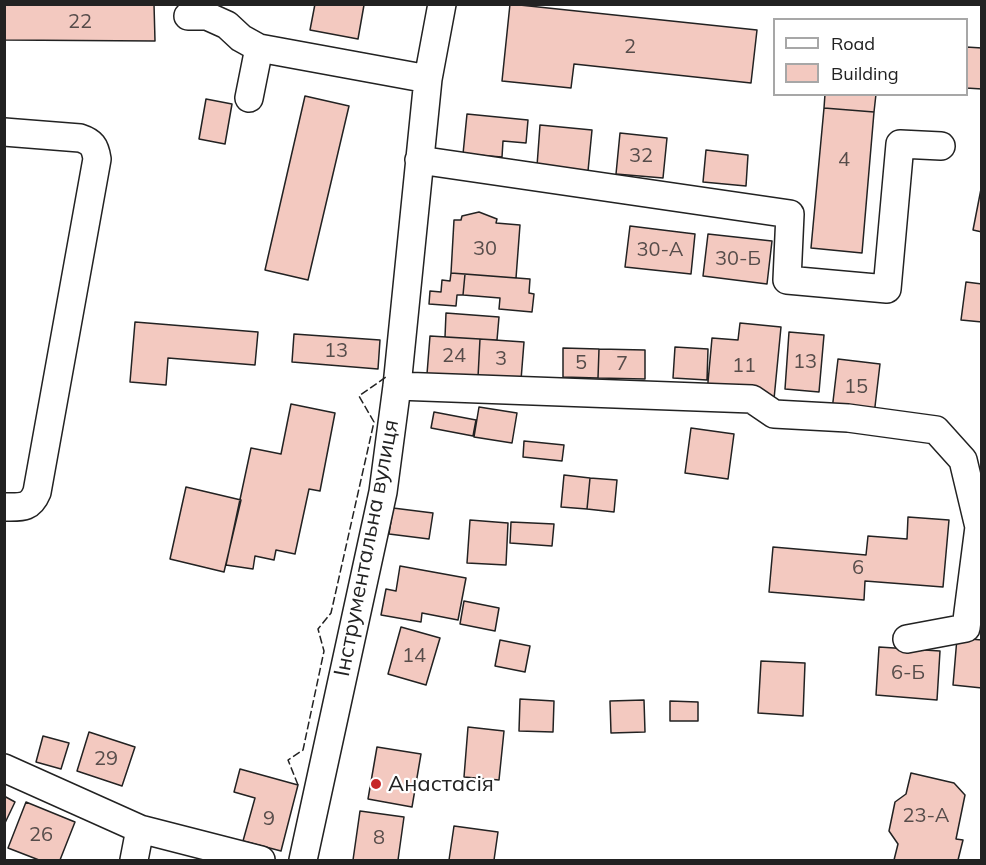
<!DOCTYPE html>
<html>
<head>
<meta charset="utf-8">
<style>
  body { margin:0 }
  #map { position:relative; width:986px; height:865px; overflow:hidden; background:#fff; font-family:Mulish,sans-serif }
  canvas { display:block }
  .frame { position:absolute; inset:0; border:6px solid #222; pointer-events:none }
  .legend { position:absolute; left:773px; top:18px; width:195px; height:78px; box-sizing:border-box; background:#fff; border:2px solid #a7a7a7; margin:0; padding:8px 10px; list-style:none; font-size:18px; color:#222 }
  .legend li { display:flex; align-items:center; gap:12px; height:30px }
  .legend b { width:30px; border:2px solid #a7a7a7 }
</style>
</head>
<body>
<div id="map">
<canvas width="986" height="865"></canvas>
<div class="frame"></div>
<ul class="legend">
<li><b style="height:8px;background:#fff"></b>Road</li>
<li><b style="height:16px;background:#f3c9c0"></b>Building</li>
</ul>
</div>
<script>
const ctx = document.querySelector('canvas').getContext('2d');
ctx.lineJoin = 'round';
function fillPath(path, color) { ctx.fillStyle = color; ctx.fill(path, 'evenodd'); }
function stroke(path, color, width, dash) { ctx.strokeStyle = color; ctx.lineWidth = width; ctx.lineCap = dash ? 'butt' : 'round'; ctx.setLineDash(dash || []); ctx.stroke(path); }
function label(font, color, halo, rows, align = 'center') {
  ctx.font = font + ' Mulish,sans-serif'; ctx.lineWidth = 4.5; ctx.setLineDash([]); ctx.textBaseline = 'middle'; ctx.strokeStyle = halo; ctx.fillStyle = color; for (const [text, x, y, turn = 0] of rows) {
    ctx.save(); ctx.translate(x, y); ctx.rotate((+turn || 0) * Math.PI / 180); ctx.textAlign = isNaN(turn) ? turn : align; if (halo) ctx.strokeText(text, 0, 0); ctx.fillText(text, 0, 0); ctx.restore();
  }
}
const building = new Path2D(`
  M4 4H154L155 41 4 40Z
  M315 4 364 5 358 39 310 30Z
  M510 4 757 30 751 83 574 64 571 88 502 81Z
  M966 47 982 48V89L966 88Z
  M825 94H876L874 112 824 108Z
  M305 96 349 106 308 280 265 270Z
  M206 99 232 104 225 144 199 139Z
  M824 108 874 112 862 253 811 248Z
  M467 114 528 120 526 143 503 141 502 157 463 154Z
  M540 125 592 130 588 171 537 166Z
  M620 133 667 138 663 178 616 174Z
  M706 150 748 155 746 186 703 182Z
  M981 189H982V232L973 230Z
  M479 212 497 219 496 223 520 225 516 278 451 273 454 220H461L462 216Z
  M630 226 695 234 691 274 625 267Z
  M708 234 772 241 767 284 703 276Z
  M451 273 465 274 463 295H457L456 306 429 304 430 291 441 292 442 280 450 281Z
  M465 274 530 279 529 293 534 294 532 312 499 309 500 298 463 295Z
  M966 282 982 284V322L961 320Z
  M446 313 499 317 497 340 445 337Z
  M135 322 258 332 255 365 168 358 166 385 130 382Z
  M740 323 781 327 774 399 707 393 712 338 738 340Z
  M789 332 824 335 819 392 785 389Z
  M294 334 380 340 378 369 292 362Z
  M430 336 480 339 478 377 427 374Z
  M480 339 524 342 521 380 478 377Z
  M675 347 708 349 707 380 673 378Z
  M563 348 599 349 598 378 563 377Z
  M599 349 645 350V379L598 378Z
  M838 359 880 364 874 415 832 410Z
  M291 404 335 413 320 491 309 489 295 554 276 550 274 560 255 556 253 569 226 565 251 448 281 454Z
  M479 407 517 413 512 443 474 437Z
  M434 412 476 420 473 436 431 428Z
  M691 428 734 434 728 479 685 473Z
  M524 441 564 445 562 461 523 457Z
  M564 475 590 478 587 509 561 507Z
  M590 478 617 480 614 512 587 509Z
  M186 487 241 500 224 572 170 559Z
  M393 508 433 513 429 539 389 534Z
  M908 517 949 520 943 587 865 581 864 600 769 592 773 547 866 555 868 536 907 539Z
  M470 520 508 523 506 565 467 563Z
  M511 522 554 524 552 546 510 543Z
  M400 566 466 578 458 620 422 613 421 622 381 615 386 589 396 591Z
  M464 601 499 608 495 631 460 624Z
  M401 627 440 638 426 685 388 674Z
  M957 638 982 640V688L953 685Z
  M500 640 530 646 525 672 495 666Z
  M879 647 940 651 937 700 876 695Z
  M761 661 805 663 803 716 758 713Z
  M520 699 554 701 553 732 519 731Z
  M644 700 645 732 611 733 610 701Z
  M670 701 698 702V721H670Z
  M468 727 504 731 499 780 464 777Z
  M89 732 135 747 122 786 77 771Z
  M43 736 69 743 61 769 36 762Z
  M377 747 421 754 412 807 368 799Z
  M240 769 298 785 281 851 243 841 255 798 234 792Z
  M911 773 954 783 965 795 956 839 963 840 958 860H894L898 844 889 831 895 802 906 794Z
  M4 796 15 802 4 825Z
  M26 802 75 822 60 860H39L8 848Z
  M360 811 404 817 398 860H353Z
  M454 826 498 832 494 860H449Z`);
fillPath(building, '#f3c9c0');
stroke(building, '#222', 1.5);
const minor = new Path2D(`
  M188 16H207L227 25 241 38 259 48
  M249 98 259 48 428 79
  M4 132 80 138C92 142 95 146 97 159L37 492C30 509 21 507 4 507
  M419 160 790 214 787 280 887 289 900 144 941 146
  M397 386 752 399 774 414 848 418 936 430 963 460 979 527 966 628 907 639
  M4 768 140 829 261 860
  M134 860 140 829
  M303 860 383 492 397 386 428 79 442 4`);
stroke(minor, '#222', 30);
stroke(minor, '#fff', 27);
stroke(new Path2D(`
  M298 785 288 760 303 750 324 651 318 629 331 613 374 422 359 396 386 377`), '#222', 1.5, [8, 3]);
for (const [x, y, r, color] of [
  [376,784,6,"#c62828"]
]) { const dot = new Path2D(); dot.arc(x, y, r, 0, 2 * Math.PI); ctx.fillStyle = color; ctx.fill(dot); stroke(dot, '#fff', 2); }
label('20px', '#564c4a', null, [
  ["22",80,22],
  ["2",630,47],
  ["32",641,156],
  ["4",844,160],
  ["30",485,249],
  ["30-А",660,250],
  ["30-Б",738,259],
  ["13",336,351],
  ["24",454,356],
  ["3",501,359],
  ["13",805,362],
  ["5",581,363],
  ["7",622,364],
  ["11",744,366],
  ["15",856,387],
  ["6",858,568],
  ["14",414,656],
  ["6-Б",908,673],
  ["29",106,759],
  ["23-А",926,816],
  ["9",269,819],
  ["26",41,835],
  ["8",379,838]
]);
label('22px', '#222', '#fff', [
  ["Інструментальна вулиця",367,548,-79]
]);
label('22px', '#222', '#fff', [
  ["Анастасія",388,784]
], 'left');
</script>
</body>
</html>
